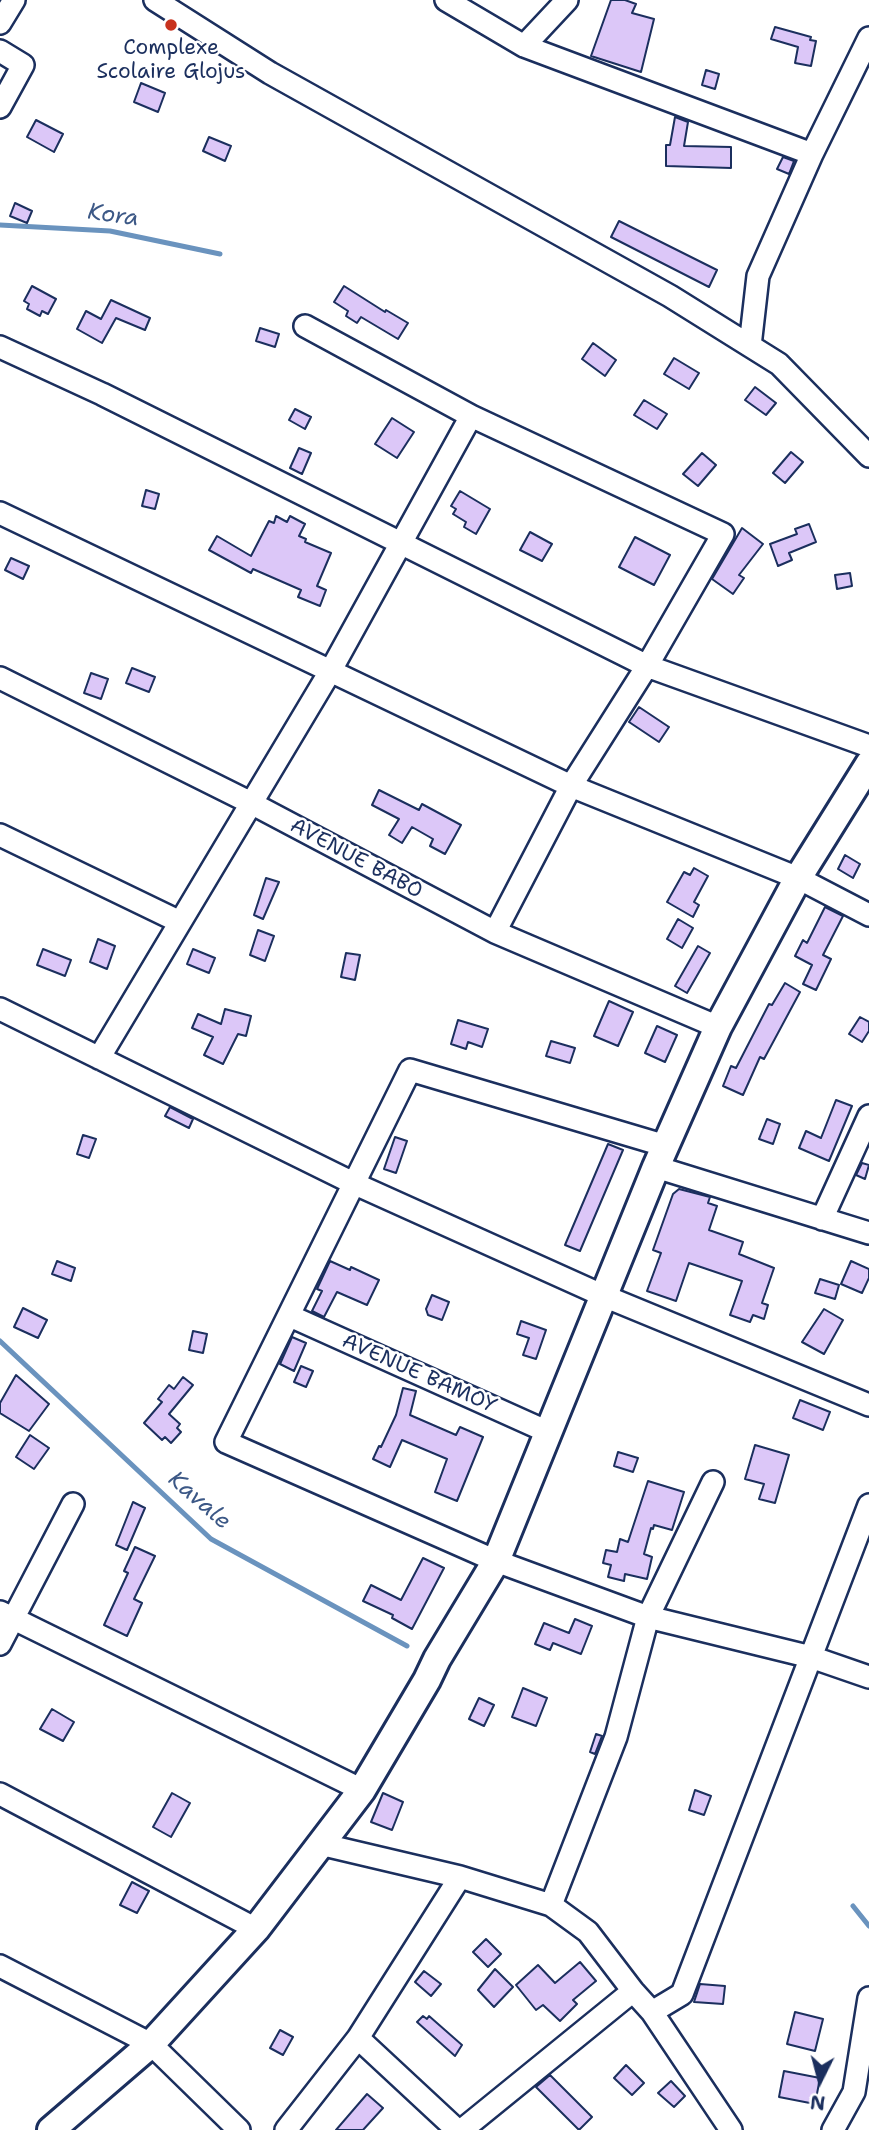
<!DOCTYPE html>
<html>
<head>
<meta charset="utf-8">
<style>
  body { margin:0 }
  #map { position:relative; width:869px; height:2130px; overflow:hidden; background:#fff; font-family:"Shantell Sans",sans-serif }
  canvas { display:block }
  .north { position:absolute; left:785px; top:2046px; width:70px; height:70px; -webkit-text-stroke:5px #fff; paint-order:stroke; rotate:186deg; font-size:19px; font-weight:700; line-height:28px; text-align:center; color:#1b2f5e }
  .north::after { content:''; display:block; margin:auto; width:24px; height:32px; background:#1b2f5e; clip-path:polygon(50% 0,100% 100%,50% 72%,0 100%) }
</style>
</head>
<body>
<div id="map">
<canvas width="869" height="2130"></canvas>
<div class="north">N</div>
</div>
<script>
const ctx = document.querySelector('canvas').getContext('2d');
ctx.lineJoin = 'round';
function stroke(path, color, width, dash) { ctx.strokeStyle = color; ctx.lineWidth = width; ctx.lineCap = dash ? 'butt' : 'round'; ctx.setLineDash(dash || []); ctx.stroke(path); }
function fillPath(path, color) { ctx.fillStyle = color; ctx.fill(path, 'evenodd'); }
function label(font, color, halo, rows, align = 'center') {
  ctx.font = font + ' "Shantell Sans",sans-serif'; ctx.lineWidth = 5; ctx.setLineDash([]); ctx.textBaseline = 'middle'; ctx.strokeStyle = halo; ctx.fillStyle = color; for (const [text, x, y, turn = 0] of rows) {
    ctx.save(); ctx.translate(x, y); ctx.rotate((+turn || 0) * Math.PI / 180); ctx.textAlign = isNaN(turn) ? turn : align; if (halo) ctx.strokeText(text, 0, 0); ctx.fillText(text, 0, 0); ctx.restore();
  }
}
stroke(new Path2D(`
  M0 225 110 231 220 254
  M0 1341 211 1539 407 1646
  M853 1906 869 1926`), '#6a93be', 5);
const building = new Path2D(`
  M611 0H625L636 4 632 13 654 19 641 72 591 56Z
  M775 27 811 37 810 40 816 41 811 66 795 63 798 47 771 39Z
  M706 70 719 74 715 89 702 85Z
  M141 83 165 93 158 112 134 102Z
  M675 117 688 122 684 146 731 147V168L666 166V145H670Z
  M36 120 63 134 54 152 27 137Z
  M209 137 231 146 225 161 203 151Z
  M783 157 794 161 789 174 777 169Z
  M15 203 32 211 27 223 10 216Z
  M619 221 717 270 709 287 611 237Z
  M32 286 56 299 48 314 42 311 40 316 27 309 29 304 24 301Z
  M344 286 385 312 386 310 408 323 398 339 361 317 357 323 346 316 348 311 334 302Z
  M111 300 150 318 145 330 116 318 102 343 77 329 86 311 101 319Z
  M260 328 279 334 275 347 256 341Z
  M593 343 616 360 605 376 582 359Z
  M674 358 699 373 689 389 664 374Z
  M755 387 776 403 766 415 745 400Z
  M644 400 667 414 657 429 634 415Z
  M295 409 311 417 305 429 289 420Z
  M392 418 414 432 397 458 375 444Z
  M299 448 311 453 302 474 290 468Z
  M791 452 803 462 785 483 773 473Z
  M702 453 716 465 698 486 683 474Z
  M146 490 159 494 155 509 142 506Z
  M460 491 490 509 476 534 464 527 466 522 453 514 456 509 451 506Z
  M276 516 287 522 290 516 305 524 299 536 306 539 305 542 331 553 317 586 326 590 320 606 298 597 301 590 253 569 251 573 209 550 217 536 251 556 269 521 274 523Z
  M809 524 816 542 789 553 792 560 778 566 770 544 797 534 795 529Z
  M742 528 763 544 739 575 744 578 733 594 712 579Z
  M530 532 552 544 542 561 520 550Z
  M635 537 670 555 654 585 619 567Z
  M11 558 29 566 23 579 5 570Z
  M850 573 852 586 837 589 835 575Z
  M132 668 155 677 149 692 126 683Z
  M91 673 108 679 101 699 84 693Z
  M639 707 669 727 659 742 629 722Z
  M379 790 419 810 422 804 461 825 445 854 430 846 433 839 412 827 402 843 389 835 399 819 372 805Z
  M845 855 860 864 853 878 838 869Z
  M694 868 708 876 694 902 699 905 693 917 667 902 684 872 690 875Z
  M266 878 279 882 263 919 254 915Z
  M825 907 843 916 823 955 831 959 816 990 803 984 812 965 795 956 803 940 807 943Z
  M678 919 693 928 682 948 667 939Z
  M258 930 274 936 265 961 250 955Z
  M98 939 115 946 107 969 90 962Z
  M698 946 710 953 687 993 675 986Z
  M43 949 71 960 65 976 37 965Z
  M193 949 215 958 209 973 187 964Z
  M346 953 360 955 355 980 341 977Z
  M785 983 800 992 764 1059 760 1057 743 1095 723 1086 731 1066 736 1068 769 1004 772 1005Z
  M609 1001 633 1012 618 1046 594 1036Z
  M225 1009 251 1016 246 1036 238 1034 223 1064 204 1055 213 1037 192 1028 198 1014 221 1024Z
  M860 1017 869 1022V1031L862 1042 849 1034Z
  M458 1020 488 1029 482 1047 468 1042 466 1049 451 1044Z
  M657 1026 677 1035 665 1062 645 1053Z
  M551 1041 575 1048 570 1063 546 1056Z
  M836 1100 852 1106 829 1161 799 1148 806 1131 821 1138Z
  M170 1107 193 1119 189 1128 165 1116Z
  M767 1119 780 1124 773 1144 759 1139Z
  M83 1135 96 1139 89 1158 77 1154Z
  M395 1137 407 1141 396 1173 384 1169Z
  M608 1144 623 1150 580 1251 565 1245Z
  M862 1163 869 1165 865 1179 856 1175Z
  M679 1189 710 1197 708 1203 717 1206 709 1230 743 1242 739 1254 774 1268 762 1303 768 1305 764 1319 753 1315 750 1322 730 1315 742 1281 689 1263 676 1301 647 1291 661 1253 653 1250 673 1194Z
  M57 1261 75 1268 71 1281 52 1274Z
  M330 1261 350 1270 351 1267 379 1280 367 1305 337 1292 324 1317 312 1311 322 1291 317 1289Z
  M851 1261 869 1269V1278L862 1293 841 1284Z
  M820 1279 839 1285 835 1299 815 1293Z
  M432 1295 449 1302 442 1320 428 1315 426 1309Z
  M23 1308 47 1320 38 1338 14 1327Z
  M824 1309 843 1320 824 1354 802 1342Z
  M521 1321 546 1330 536 1359 523 1355 529 1338 517 1334Z
  M193 1331 207 1334 203 1353 189 1350Z
  M292 1337 306 1343 294 1371 280 1364Z
  M301 1366 313 1371 306 1387 294 1382Z
  M16 1375 49 1404 29 1431 0 1413V1403Z
  M183 1377 193 1385 169 1414 180 1424 177 1428 181 1432 171 1443 165 1437 162 1440 144 1423 162 1402 158 1399 169 1385 174 1389Z
  M403 1388 416 1391 410 1415 456 1435 460 1427 483 1437 457 1501 435 1492 447 1459 402 1440 390 1467 373 1459 379 1446 381 1447 396 1415Z
  M800 1400 830 1412 823 1430 793 1418Z
  M30 1435 49 1448 34 1469 16 1457Z
  M755 1445 789 1455 775 1503 759 1499 764 1484 745 1479Z
  M618 1452 638 1458 633 1472 614 1466Z
  M648 1481 684 1492 672 1530 654 1525 653 1529 651 1528 644 1554 652 1557 647 1579 625 1574 624 1581 608 1577 611 1565 603 1563 606 1550 617 1552 620 1539 628 1542Z
  M133 1502 145 1508 127 1550 116 1545Z
  M135 1547 155 1556 134 1599 142 1603 127 1636 104 1625 128 1573 124 1571Z
  M423 1558 444 1568 412 1629 392 1618 393 1615 363 1601 371 1585 401 1600Z
  M575 1619 592 1626 581 1654 553 1643 550 1650 535 1644 544 1623 569 1633Z
  M523 1688 547 1698 536 1726 512 1717Z
  M479 1698 494 1705 484 1726 469 1719Z
  M52 1709 74 1722 63 1741 40 1729Z
  M596 1734 602 1736 595 1754 590 1752Z
  M695 1790 711 1796 704 1815 689 1810Z
  M172 1793 190 1803 171 1837 153 1827Z
  M383 1793 403 1802 392 1830 371 1822Z
  M132 1882 149 1891 137 1913 120 1905Z
  M486 1939 501 1954 488 1967 473 1952Z
  M580 1962 596 1981 573 2000 577 2004 560 2021 543 2005 536 2010 516 1985 538 1965 555 1983Z
  M495 1969 513 1987 494 2007 478 1990Z
  M424 1971 441 1984 431 1996 415 1982Z
  M700 1984 725 1986 723 2004 694 2002Z
  M795 2012 823 2019 815 2051 787 2044Z
  M423 2016 427 2019 429 2016 462 2045 455 2056 417 2022Z
  M280 2030 293 2037 283 2055 270 2048Z
  M626 2065 644 2083 632 2095 614 2078Z
  M784 2071 820 2078 815 2104 779 2097Z
  M550 2075 592 2117 579 2130 536 2087Z
  M671 2081 685 2096 674 2107 658 2093Z
  M367 2094 383 2108 363 2130H336Z`);
fillPath(building, '#dcc7f8');
stroke(building, '#1b2f5e', 2);
const minor = new Path2D(`
  M155 0 270 73 670 296 779 364 869 456
  M446 0 524 46 812 154
  M0 23 14 0
  M524 46 567 0
  M0 51 23 65 0 107
  M305 326 471 416 723 534 647 666 571 786 495 932
  M750 346 758 276 812 154 869 38
  M0 347 102 394 647 666 869 746
  M0 513 571 786 798 878 869 915
  M0 678 251 803 495 932 718 1027
  M0 835 180 922
  M0 1009 353 1183 604 1296 869 1405
  M99 1058 331 670 471 416
  M666 1146 410 1070 226 1442 496 1561 648 1617 811 1657 869 1677
  M656 1167 869 1233
  M822 1219 869 1116
  M290 1316 548 1432
  M0 1612 362 1790
  M0 1644 73 1504
  M0 1794 256 1929
  M320 1844 460 1877 551 1905 588 1932 633 1991 652 2012 731 2130
  M551 1905 616 1737 648 1617 713 1482
  M0 1966 151 2044 239 2130
  M652 2012 682 1994 869 1505
  M358 2038 457 2130
  M286 2130 358 2038 460 1877
  M462 2130 633 1991
  M833 2130 854 2092 869 1998`);
const major = new Path2D(`
  M51 2130 151 2044 256 1929 362 1790 427 1680 437 1659 496 1561 656 1167 718 1027 798 878 869 764`);
stroke(minor, '#1b2f5e', 26);
stroke(major, '#1b2f5e', 32);
stroke(minor, '#fff', 21);
stroke(major, '#fff', 26);
for (const [x, y, r, color] of [
  [171,25,7,"#c8321e"]
]) { const dot = new Path2D(); dot.arc(x, y, r, 0, 2 * Math.PI); ctx.fillStyle = color; ctx.fill(dot); stroke(dot, '#fff', 2.5); }
label('21px', '#1b2f5e', '#fff', [
  ["Complexe",171,49],
  ["Scolaire Glojus",171,73]
]);
label('21px', '#1b2f5e', '#fff', [
  ["AVENUE BABO",356,859,28],
  ["AVENUE BAMOY",419,1374,24]
]);
label('italic 23px', '#3c5886', '#fff', [
  ["Kora",113,216,8],
  ["Kavale",199,1501,41]
]);
</script>
</body>
</html>
